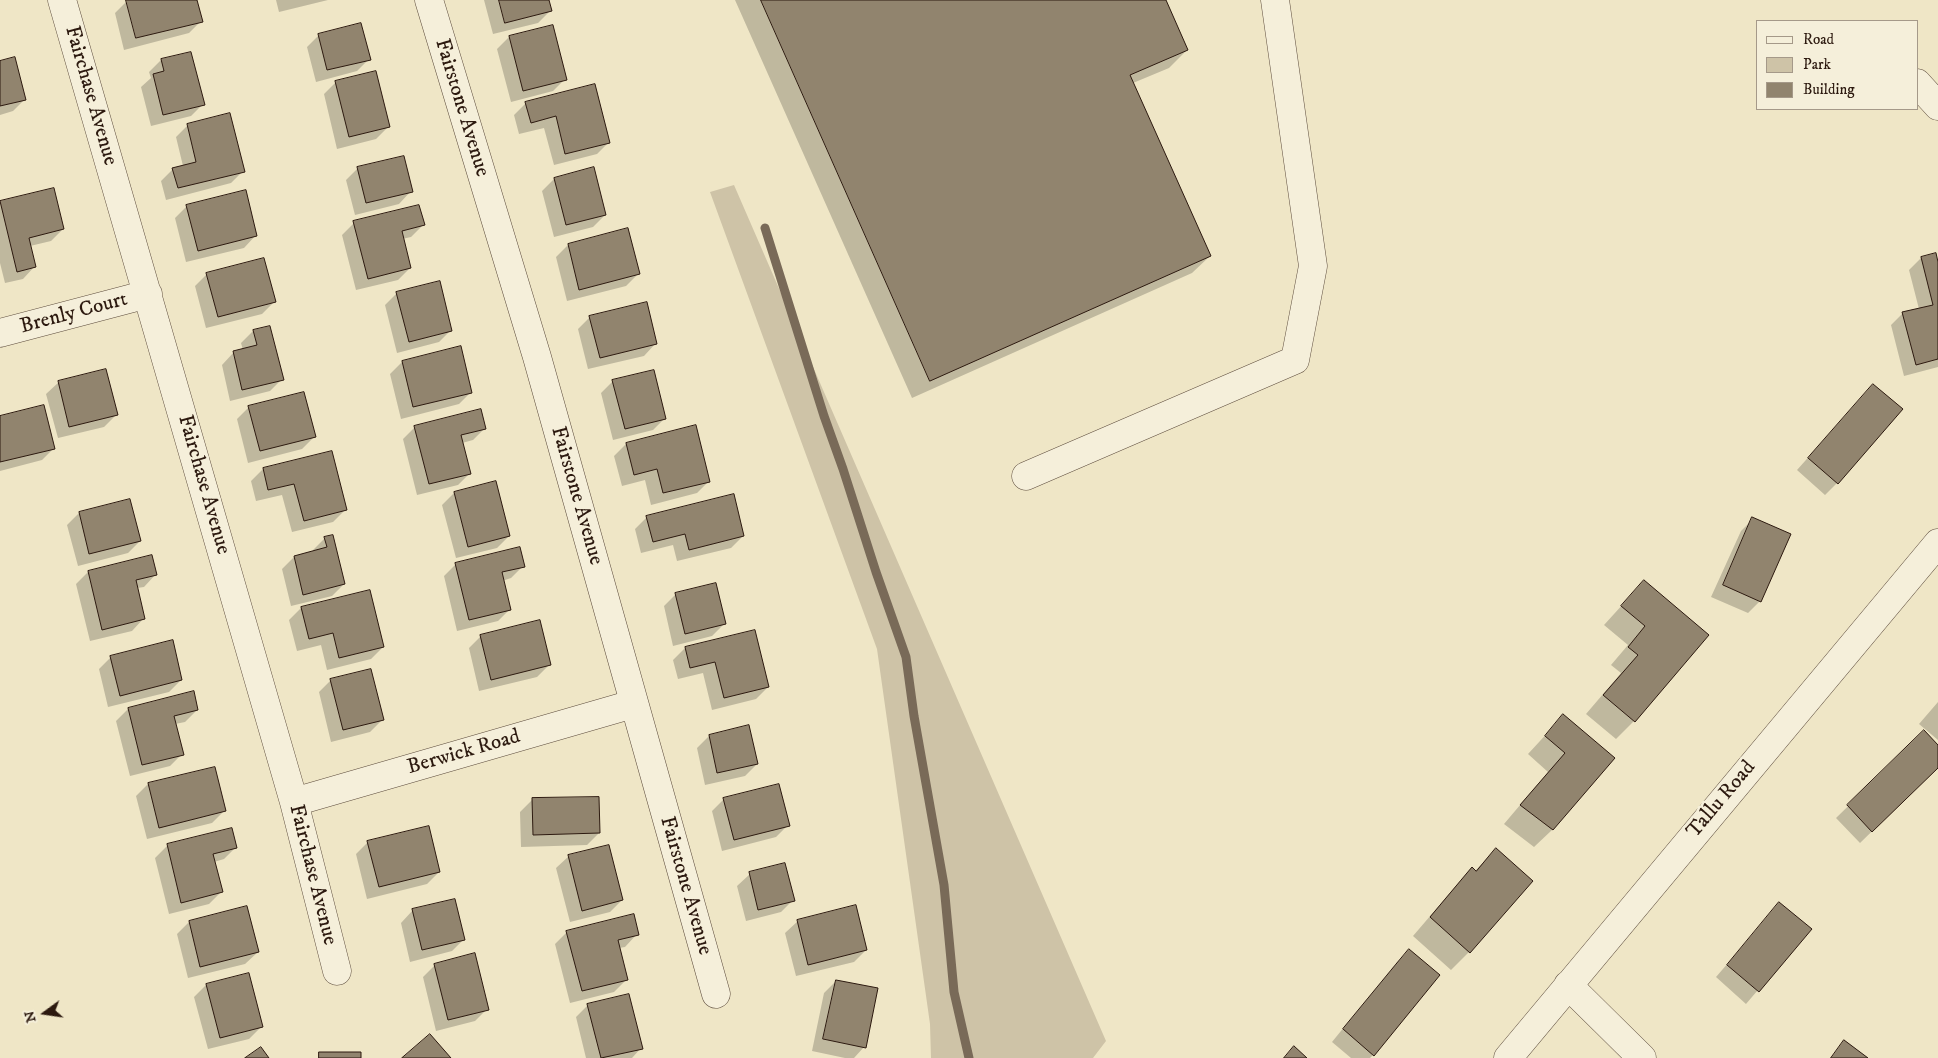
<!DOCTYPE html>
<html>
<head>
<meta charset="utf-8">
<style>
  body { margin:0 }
  #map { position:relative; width:1938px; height:1058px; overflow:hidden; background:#efe6c6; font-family:"IM FELL DW Pica",serif }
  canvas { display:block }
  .legend { position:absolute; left:1756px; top:20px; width:162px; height:90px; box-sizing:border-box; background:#f5efda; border:1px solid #a59989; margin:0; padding:6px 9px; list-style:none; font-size:15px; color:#2c190f }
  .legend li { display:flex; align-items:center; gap:10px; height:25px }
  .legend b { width:25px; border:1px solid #a59989 }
  .north { position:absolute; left:20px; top:988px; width:50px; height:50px; -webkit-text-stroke:4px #f5efda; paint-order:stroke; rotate:256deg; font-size:14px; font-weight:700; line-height:20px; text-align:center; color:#2c190f }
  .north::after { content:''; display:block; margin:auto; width:18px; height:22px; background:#2c190f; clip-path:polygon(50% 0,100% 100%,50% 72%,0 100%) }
</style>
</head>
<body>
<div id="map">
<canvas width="1938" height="1058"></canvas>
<ul class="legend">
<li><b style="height:6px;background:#f5efda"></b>Road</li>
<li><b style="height:14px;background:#cec3a7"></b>Park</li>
<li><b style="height:14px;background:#91846e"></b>Building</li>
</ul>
<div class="north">N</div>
</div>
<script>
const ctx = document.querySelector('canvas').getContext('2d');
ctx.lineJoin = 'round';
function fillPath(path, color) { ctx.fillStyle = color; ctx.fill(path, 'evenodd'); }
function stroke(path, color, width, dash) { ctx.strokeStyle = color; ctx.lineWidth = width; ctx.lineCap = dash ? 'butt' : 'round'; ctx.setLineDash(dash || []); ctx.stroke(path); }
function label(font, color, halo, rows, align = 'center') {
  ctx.font = font + ' "IM FELL DW Pica",serif'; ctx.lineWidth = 5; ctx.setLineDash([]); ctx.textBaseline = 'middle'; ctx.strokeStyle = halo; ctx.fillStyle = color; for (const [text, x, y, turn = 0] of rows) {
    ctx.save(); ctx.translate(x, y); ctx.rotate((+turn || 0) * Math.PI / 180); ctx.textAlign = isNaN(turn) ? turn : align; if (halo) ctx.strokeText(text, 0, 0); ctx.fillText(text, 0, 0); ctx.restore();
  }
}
fillPath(new Path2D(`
  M734 185 1106 1041 1093 1058H931L930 1024 877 649 710 192Z`), '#cec3a7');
fillPath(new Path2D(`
  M132 0H196L201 21 189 33 124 50 115 13 127 1Z
  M276 0H328L279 12Z
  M484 0H548L550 11 538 23 493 34Z
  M735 0H1165L1187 50 1169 68 1133 83 1210 256 1192 273 912 398Z
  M319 35 369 59 357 71 316 82 307 47Z
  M509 37 565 79 553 91 511 102 497 49Z
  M161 60 203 104 191 116 151 126 141 87 151 78 149 72Z
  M0 62 25 99 13 111 0 115Z
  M336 82 388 127 376 139 337 149 324 94Z
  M595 86 609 142 597 154 554 165 544 128 519 134 514 115 526 103Z
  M188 125 243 171 231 183 166 200 161 181 173 169 183 166 176 137Z
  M358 168 411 191 399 204 355 215 346 180Z
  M554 179 605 215 593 227 554 237 542 191Z
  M53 189 63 229 51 241 30 246 35 266 23 279 5 283 0 263V203Z
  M187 206 256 235 244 248 186 262 175 218Z
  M354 223 423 225 411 237 402 239 410 268 398 280 356 290 342 235Z
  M568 245 638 274 626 286 567 301 556 257Z
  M1921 258 1938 268V367L1904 376 1891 325 1903 313 1919 309 1909 270Z
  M207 274 274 302 262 314 206 328 195 286Z
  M397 293 451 330 439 342 397 353 385 305Z
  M590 317 656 343 644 356 588 369 578 329Z
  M253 331 282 379 270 391 230 401 222 365 234 352 243 350 241 343Z
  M460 348 471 392 459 404 401 419 390 374 402 362Z
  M613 381 665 418 653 430 613 440 601 393Z
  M59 382 116 415 104 427 58 438 46 394Z
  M1862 397 1837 483 1825 495 1797 470Z
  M249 407 314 437 302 449 248 463 237 419Z
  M0 418 54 448 42 460 0 471Z
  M415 427 485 428 473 440 462 443 470 473 458 485 417 495 403 439Z
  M626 444 709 481 697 493 651 505 645 480 622 486 614 456Z
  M331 452 345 510 333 522 292 532 282 495 256 501 251 481 263 469Z
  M454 493 509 536 497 548 456 558 442 505Z
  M79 513 140 541 128 553 78 566 67 525Z
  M647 517 743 536 731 548 677 561 673 545 641 553 635 529Z
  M1753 519 1760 601 1748 613 1711 597 1741 531Z
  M325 538 344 584 332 596 291 606 282 569 294 557 313 552V550Z
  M456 564 523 566 511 578 502 581 510 609 498 621 457 631 444 576Z
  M88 572 156 574 144 587 137 588 144 618 132 631 90 641 76 584Z
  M1644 581 1707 635 1634 721 1616 739 1586 714 1621 673 1611 665 1628 645 1604 625Z
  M369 592 383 647 371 659 327 670 321 645 297 651 289 620 301 608Z
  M676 594 724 624 712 636 673 646 664 606Z
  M754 631 768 687 756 699 712 710 703 673 678 679 673 660 685 648Z
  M481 636 549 665 537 677 479 691 469 648Z
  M111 657 181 680 169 692 108 707 99 669Z
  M331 680 382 720 370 732 331 742 319 692Z
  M1938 702V740L1919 724Z
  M128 709 197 710 185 722 175 724 182 754 170 766 130 776 116 721Z
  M1563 716 1613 758 1552 830 1534 847 1504 824 1548 772 1528 754Z
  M1924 732 1938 747V767L1860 843 1836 818Z
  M709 736 757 764 745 776 705 785 697 748Z
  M214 768 224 811 212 823 147 839 136 796 148 784Z
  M724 799 788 825 776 837 722 851 712 811Z
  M532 800 599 833 587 845 521 847 520 812Z
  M231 830 236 847 224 859 214 862 221 892 209 904 169 914 155 858 167 846Z
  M368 842 439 872 427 884 367 899 356 854Z
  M1496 849 1469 952 1451 970 1413 936 1455 887 1472 869 1475 871Z
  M569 856 622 900 610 912 570 922 556 868Z
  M750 874 793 900 781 912 746 921 737 886Z
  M1779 904 1810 929 1746 1004 1716 977Z
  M413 910 464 939 452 951 410 962 401 923Z
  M798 921 866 950 854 962 796 976 785 933Z
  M189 922 258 952 245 964 188 978 177 934Z
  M567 932 637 934 625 947 619 948 626 980 614 992 570 1003 555 944Z
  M1409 951 1373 1055 1370 1058H1351L1332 1042 1397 962Z
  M435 965 487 1009 475 1021 436 1031 423 977Z
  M248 975 261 1027 249 1039 208 1049 194 997 206 985Z
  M836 981 864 1047 854 1058H845L812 1051 824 993Z
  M588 1005 641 1048 632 1058H586L576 1017Z`), '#0003');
stroke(new Path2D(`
  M765 228 824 416 843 469 876 572 906 657 914 716 944 885 954 992 969 1058`), '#796a58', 9);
const building = new Path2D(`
  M126 0H197L203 22 136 38Z
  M499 0H549L552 11 505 23Z
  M761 0H1166L1188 50 1130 75 1211 256 930 381Z
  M361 23 371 60 327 70 318 34Z
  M553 25 567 80 523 91 509 36Z
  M191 52 205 105 163 115 153 74 164 71 161 59Z
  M15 57 26 100 0 106V61Z
  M376 71 390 127 349 137 335 81Z
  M595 84 610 143 565 154 556 116 531 123 525 102Z
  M230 113 245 172 178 188 172 168 196 162 187 124Z
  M404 156 413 192 366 203 357 167Z
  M594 167 606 215 566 225 554 178Z
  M54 188 64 229 29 238 36 267 17 272 0 201Z
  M246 190 257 236 198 251 186 205Z
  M419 205 425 225 402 231 411 268 368 279 353 221Z
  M628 228 640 274 579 290 568 244Z
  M1936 253 1938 262V359L1916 365 1902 312 1933 305 1921 257Z
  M264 258 276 302 218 317 206 273Z
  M440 281 452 331 409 342 396 292Z
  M647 302 657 344 600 358 589 316Z
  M270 326 284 380 242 390 233 351 257 345 253 330Z
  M461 346 472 393 413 407 402 361Z
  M106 369 118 415 69 427 58 381Z
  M654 370 666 419 625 429 612 380Z
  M1873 384 1903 409 1838 484 1808 458Z
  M304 392 316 437 260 451 248 406Z
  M44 405 55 449 0 462V416Z
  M481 409 486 429 461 435 471 474 429 484 414 426Z
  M696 425 710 482 663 493 657 469 634 475 626 443Z
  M332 451 347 510 304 521 294 484 268 490 263 468Z
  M496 481 510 536 468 547 454 492Z
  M734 494 744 536 689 550 685 534 653 542 646 516Z
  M130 499 141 541 89 554 79 512Z
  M1752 517 1791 534 1761 602 1723 585Z
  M333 535 345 584 303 595 294 556 327 547 324 537Z
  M520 547 525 567 502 572 511 610 469 620 455 563Z
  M152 555 157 575 136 580 145 619 102 630 88 571Z
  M1644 580 1709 635 1635 722 1603 695 1638 655 1628 647 1645 626 1621 606Z
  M716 583 726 624 685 634 675 593Z
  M370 590 384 647 339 658 333 633 309 639 301 607Z
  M540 620 551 665 491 680 480 635Z
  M755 630 769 687 724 698 715 662 690 668 685 647Z
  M173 640 182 680 120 696 110 656Z
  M371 669 384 720 343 730 330 679Z
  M194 691 198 710 174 716 184 755 142 765 128 708Z
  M1563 714 1615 758 1553 830 1520 805 1565 753 1545 736Z
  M749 725 758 764 717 773 709 735Z
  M1924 730 1938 745V768L1872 832 1847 805Z
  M215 767 226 811 159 828 148 783Z
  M779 784 790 826 734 840 723 798Z
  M599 797 600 833 533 835 532 798Z
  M429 826 440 872 379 887 367 841Z
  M232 828 237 848 213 854 223 892 181 903 167 844Z
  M609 845 623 900 582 911 568 855Z
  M1496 848 1533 881 1470 953 1430 917 1472 867 1476 871Z
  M785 863 795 901 758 910 749 872Z
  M455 899 465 940 422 950 412 909Z
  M1779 902 1812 929 1759 992 1727 965Z
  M856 905 867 950 808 965 797 920Z
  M247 906 259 952 200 967 189 921Z
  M634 914 639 935 618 940 628 980 582 991 566 931Z
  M1409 949 1440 975 1374 1056 1343 1029Z
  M475 953 489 1010 448 1020 434 964Z
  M249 973 263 1027 220 1038 206 984Z
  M836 980 878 988 866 1048 823 1039Z
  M629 994 643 1049 601 1058 587 1004Z
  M430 1034 451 1058H402Z
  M1844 1040 1868 1058H1831Z
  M1294 1046 1307 1058H1284Z
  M261 1047 269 1058H245Z
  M319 1052H361V1058H319Z`);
fillPath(building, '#91846e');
stroke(building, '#2c190f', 1);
const minor = new Path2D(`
  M62 0 294 802 337 971
  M429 0 537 357 716 994
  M1917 83 1938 106
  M0 333 148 294
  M1026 476 1295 360 1313 266 1275 0
  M294 802 633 704
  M1568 985 1642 1058
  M1508 1058 1938 543`);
stroke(minor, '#5d4c3d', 29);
stroke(minor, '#f5efda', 28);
label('21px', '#2c190f', '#f5efda', [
  ["Fairchase Avenue",90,96,74],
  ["Fairstone Avenue",461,108,73],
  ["Brenly Court",74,314,-15],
  ["Fairchase Avenue",203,485,74],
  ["Fairstone Avenue",576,496,74],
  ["Berwick Road",464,753,-16],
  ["Tallu Road",1722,800,-50],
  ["Fairchase Avenue",312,875,76],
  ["Fairstone Avenue",685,886,74]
]);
</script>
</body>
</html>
